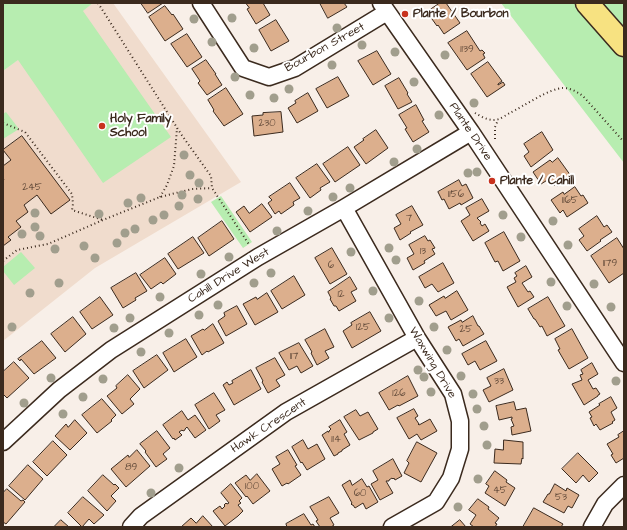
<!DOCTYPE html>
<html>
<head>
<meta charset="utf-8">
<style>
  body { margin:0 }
  #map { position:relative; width:627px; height:530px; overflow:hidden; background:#f8efe8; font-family:"Architects Daughter",sans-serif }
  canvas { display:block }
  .frame { position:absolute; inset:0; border:4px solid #3b2a1e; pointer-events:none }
</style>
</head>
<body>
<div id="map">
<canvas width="627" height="530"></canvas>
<div class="frame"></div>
</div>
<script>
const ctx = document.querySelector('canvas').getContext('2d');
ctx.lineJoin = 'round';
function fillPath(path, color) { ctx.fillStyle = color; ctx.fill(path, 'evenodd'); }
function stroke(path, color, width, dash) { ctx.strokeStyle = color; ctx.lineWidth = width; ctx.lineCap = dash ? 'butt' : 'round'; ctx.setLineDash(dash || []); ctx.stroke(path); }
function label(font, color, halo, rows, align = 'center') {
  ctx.font = font + ' "Architects Daughter",sans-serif'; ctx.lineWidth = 4; ctx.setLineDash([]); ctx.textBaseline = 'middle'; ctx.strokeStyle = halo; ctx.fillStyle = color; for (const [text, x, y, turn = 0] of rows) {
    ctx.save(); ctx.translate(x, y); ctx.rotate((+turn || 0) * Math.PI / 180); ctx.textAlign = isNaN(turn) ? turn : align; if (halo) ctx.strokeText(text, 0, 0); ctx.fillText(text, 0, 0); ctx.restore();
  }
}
fillPath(new Path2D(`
  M93 3H113L241 182 95 268 3 341V71Z`), '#f0dccd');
fillPath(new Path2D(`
  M3 3H93L83 11 171 137 103 183 18 60 3 71Z
  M501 3H624V163Z
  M6 112 19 129 3 139V114Z
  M221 196 252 242 243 248 211 202Z
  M21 252 35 268 14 285 3 271V267Z`), '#b7edb0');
const building = new Path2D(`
  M141 3H163L148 13Z
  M246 3H263L270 15 256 24 247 9 249 8Z
  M320 3H344L347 7 328 18Z
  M440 3H446L460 23 444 34 438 25 437 26 427 12Z
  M165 6 172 15 173 14 183 29 165 41 149 17Z
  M276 20 289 41 271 51 259 30Z
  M467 31 480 51 482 50 485 53 483 54 485 58 467 70 448 43Z
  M187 34 202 57 187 67 171 44Z
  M377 51 391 74 373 85 358 61Z
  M206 60 216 74H215L222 85 207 95 198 83 200 81 192 69Z
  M488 62 502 81 498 84V85L503 82 505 85 487 97 471 74Z
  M338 77 349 96 327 108 316 89Z
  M399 78 408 93 407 94 412 102 398 109 385 86Z
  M226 88 243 114 224 126 213 111 214 110 208 100Z
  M308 93 318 111 297 123 288 108 296 103 295 101Z
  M416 105 424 120 422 121 429 132 413 142 405 129 407 128 399 115Z
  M281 112 283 132 254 136 252 116 263 115V113Z
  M376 130 388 148 366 164 354 147 364 140 363 139Z
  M542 132 553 150 531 167 524 156 529 152 524 144Z
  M22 136 70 200 51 214 37 195 24 205 28 212 16 221 21 227 8 237 11 240 3 246V181L4 180 3 178V166L11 160 3 150Z
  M348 147 360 165 335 182 323 164Z
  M558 158 571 176 557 186 556 184 554 186 549 179 541 184 533 172 550 160 552 162Z
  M317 164 330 182 320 188 321 190 310 198 296 178Z
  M459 180 462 186 466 184 473 198 461 205 460 203 449 209 444 199 442 200 438 192Z
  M290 183 300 198 293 202 294 205 281 214 279 211 275 214 268 203 272 200 269 197Z
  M575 187 581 196 583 195 588 203 567 217 563 210 560 213 551 200 563 192 564 194Z
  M482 199 489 211 477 218 481 222 480 223 482 226 485 224 489 231 473 241 461 221 470 215 466 208Z
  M262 204 272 217 250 232 236 212 244 206 249 213Z
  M412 206 423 225 410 232 411 233 400 240 394 228 401 224 396 215Z
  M597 216 604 227 607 225 612 232 600 240 601 241 587 251 579 240 584 236 579 229Z
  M222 221 234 239 209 256 198 238Z
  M504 232 520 261 503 271 498 261 495 262 485 243Z
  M425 236 428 241 430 240 435 248 432 249 435 254 424 261 425 263 413 270 407 258 414 254 409 245Z
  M193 237 204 253 178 269 168 254Z
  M617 238 624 249V273L609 283 591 256Z
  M332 248 347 274 330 284 315 258Z
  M165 258 176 274 163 284 161 282 151 289 140 275Z
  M443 263 454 283 438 292 432 284 425 288 419 277Z
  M526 266 532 277 522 283 528 292 530 291 534 297 518 307 507 287 516 282 514 278 517 276 515 273Z
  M136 273 147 291 135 298 136 300 123 308 111 288Z
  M294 276 305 295 282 309 271 291Z
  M350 277 357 289 351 292 356 301 339 311 336 306H334L330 299 331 298 328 292Z
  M457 291 468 310 451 320 446 311 436 316 429 305 444 296 445 298Z
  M267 293 278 312 255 325 243 304 256 297 257 299Z
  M100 297 113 315 92 329 80 312Z
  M548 297 565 326 547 336 542 326 540 327 535 319H534L528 309Z
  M237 306 247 324 226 336 218 321 225 316 224 313Z
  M370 312 381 331 352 348 343 331 352 325 351 323Z
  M473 316 478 326H479L484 334 463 346 459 339 456 341 448 327 461 320 462 322Z
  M73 317 86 334 65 352 51 334Z
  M213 324 224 343 208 352 207 351 202 355 191 336 203 329 204 330Z
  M325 329 334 347 325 351 329 358 317 365 311 353 312 352 305 340Z
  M572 329 588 358 569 369 558 350 560 349 555 339Z
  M186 339 197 357 174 372 163 353Z
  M42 341 56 358 34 374 21 359 20 361 18 359Z
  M486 341 497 361 480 370 475 361 468 365 462 354Z
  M299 343 313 366 301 373 297 366 289 370 279 353Z
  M157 355 168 370 144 388 133 371Z
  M275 358 285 375 276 380 280 386 268 393 262 382 263 381 256 368Z
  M14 362 29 378 7 398 3 394V374L4 373 3 372Z
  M592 363 598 374 588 380 593 389 596 388 600 394 598 395V396L584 405 572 384 582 380 580 375 583 374 581 370Z
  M504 369 513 390 489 402 483 390 491 386 487 378Z
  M251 370 261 389 234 405 223 385 227 382 229 385 233 383 232 381Z
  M128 375 140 389 130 399 134 404 122 414 107 396 117 388 116 386Z
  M408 376 418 396 399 406 398 405 389 410 379 393Z
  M214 393 225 410 216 415 220 421 209 429 195 405Z
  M611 397 617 408 611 412 615 420 612 422 613 423 600 430 596 424 594 426 590 418 592 417 589 412 600 405 599 404Z
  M102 399 116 415 111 420 112 421 97 433 82 415Z
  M514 402 516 410 526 408 531 431 512 435 511 427 514 426 511 419H512V417L499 420 496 406Z
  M414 409 418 416 415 418 419 424H418L419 425 430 419 437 431 421 440 417 434 409 439 397 418Z
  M356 410 360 416 368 412 378 429 373 432V433L359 440 344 417Z
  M182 411 188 420 195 415 206 430 195 438 187 427 185 429V430L183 431 182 430 179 432 182 435 175 440 174 438 173 439 163 425Z
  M75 420 87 433 70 450 55 436 66 424 68 427Z
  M340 420 347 432 344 434 350 445 342 450V451L338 453V454L334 456 322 435 328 431V432H329V431L331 429 329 427Z
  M157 431 170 448 163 454 167 459 156 467 145 452 146 451 140 444Z
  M624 431V458L616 463 611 455 613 454 607 444 619 437 618 435Z
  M303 440 308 449 317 444 325 459 307 470 302 462 301 463 292 447Z
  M504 440 523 442V459L522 458 521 464 494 463 495 449 503 450Z
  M53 441 67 455 47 476 33 462Z
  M417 442 437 453 421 482 404 473 409 463 407 461Z
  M137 450 150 466 126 487 111 469 128 455 129 457Z
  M288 450 297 465 295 466 301 475 288 484 287 483 282 486 272 469 280 464 276 457Z
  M578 453 598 473 589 482 583 475 576 483 562 469Z
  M393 459 402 476 395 480 394 478 393 479 392 478 389 480V481H386L393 493 380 500 371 484 378 480 373 471Z
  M28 465 43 479 25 500 9 486Z
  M495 471 507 480 506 482 515 488 505 506 485 493 489 486 486 484Z
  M257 474 270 491 253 504 247 496 246 497 235 483 246 475 250 480Z
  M103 475 114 485 115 484 119 488 111 496 116 501 107 511 88 491Z
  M362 479 367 487 369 486 378 502 366 509 363 503 355 508 353 505H352L351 504 352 503 342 485 350 480 352 485Z
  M231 484 242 498 239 501 241 503 238 505 243 511 238 516 225 526 213 511 220 506 222 509 225 506 224 505 226 503 227 504 229 503 221 493Z
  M555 484 566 491 567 488 579 495 572 508 568 506 564 513 543 502 548 494H549Z
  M7 489 21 501 23 500 25 502 6 524 3 522V493Z
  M83 497 104 515 94 524 89 519 82 527 68 513Z
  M329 497 339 513 330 518 334 525 331 527H320L316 521 318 520 310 507Z
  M478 499 489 507 488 509 499 518 495 523 497 524 495 527H474L470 524 476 515 469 510Z
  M534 508 563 524 561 527H523Z
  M304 514 311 525 313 524 315 527H287L286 524Z
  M203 516 213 527H181L191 518 196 523Z
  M61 520 69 527H54Z
  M460 520 466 527H451Z`);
fillPath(building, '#dcaf8d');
stroke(building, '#3b2a1e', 1);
const minor = new Path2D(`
  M201 3 243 68 269 77 295 68 387 12
  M381 3 471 132 624 363
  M344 208 417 338 453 394 460 421V449L451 478 436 502 392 527
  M3 442 59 390 111 350 258 257 344 208 471 132
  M131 527 141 516 286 412 417 338
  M592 527 605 504 624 485`);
const highway = new Path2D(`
  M587 3 624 45`);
stroke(minor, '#3b2a1e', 19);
stroke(highway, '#3b2a1e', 25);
stroke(new Path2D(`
  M98 3 181 134 211 176 212 188 250 246
  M475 113C482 117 490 122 499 119 502 118 506 115 510 113 522 107 550 88 563 88 571 88 577 92 583 96L624 142
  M3 123 25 132 72 194 73 204 72 210 103 220
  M495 139V127L498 120
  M160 197 167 185 174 166 177 128
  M3 261 17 250 48 244 103 220 160 197 192 189 212 188`), '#3b2a1e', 2, [1, 3]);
stroke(minor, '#fff', 16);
stroke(highway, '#f7e281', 22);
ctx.fillStyle = '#a19e8d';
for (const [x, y] of [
  [232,18],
  [194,19],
  [337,28],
  [212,42],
  [362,45],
  [254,48],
  [395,52],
  [445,55],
  [332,65],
  [235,77],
  [414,82],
  [289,89],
  [250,95],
  [274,98],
  [474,103],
  [439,115],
  [417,149],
  [184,155],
  [394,162],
  [477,172],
  [468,173],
  [190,175],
  [199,183],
  [350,188],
  [182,195],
  [333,197],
  [141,198],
  [198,199],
  [128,203],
  [179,206],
  [308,211],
  [35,213],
  [99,214],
  [164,215],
  [503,215],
  [153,220],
  [553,221],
  [35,227],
  [135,229],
  [277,231],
  [125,233],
  [22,234],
  [40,236],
  [521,237],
  [117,243],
  [568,245],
  [84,246],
  [389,248],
  [55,249],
  [351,252],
  [229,257],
  [95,258],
  [396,260],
  [271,273],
  [201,274],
  [551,282],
  [59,283],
  [254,283],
  [594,284],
  [373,291],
  [30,293],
  [160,297],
  [419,301],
  [218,305],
  [567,306],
  [611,307],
  [199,315],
  [130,318],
  [389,318],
  [12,327],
  [434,327],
  [114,328],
  [169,333],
  [447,350],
  [141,352],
  [418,370],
  [461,376],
  [424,377],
  [51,378],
  [103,379],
  [616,381],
  [431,392],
  [473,394],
  [83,397],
  [24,403],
  [477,409],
  [63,414],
  [484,426],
  [487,445],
  [179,468],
  [478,479],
  [151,493],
  [458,507]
]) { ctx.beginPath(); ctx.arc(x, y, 4.5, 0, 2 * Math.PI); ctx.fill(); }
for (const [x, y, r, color] of [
  [405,14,4,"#c8321e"],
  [102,126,4,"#c8321e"],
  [492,181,4,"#c8321e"]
]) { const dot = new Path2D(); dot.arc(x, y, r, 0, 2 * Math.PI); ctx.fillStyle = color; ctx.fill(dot); stroke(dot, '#fff', 1.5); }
label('10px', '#634b3a', null, [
  ["1139",467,50],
  ["230",267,124],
  ["245",32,188],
  ["1156",456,195],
  ["1165",570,201],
  ["7",409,219],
  ["13",423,252],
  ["1179",610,264],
  ["6",331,266],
  ["12",341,295],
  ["125",363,328],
  ["25",466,330],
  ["117",294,357],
  ["33",499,382],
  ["126",399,394],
  ["114",336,440],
  ["89",131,468],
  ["100",252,487],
  ["45",500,491],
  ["60",360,494],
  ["53",561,498]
]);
label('bold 12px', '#3b2a1e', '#fff', [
  ["Plante / Bourbon",413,14],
  ["Holy Family",110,119],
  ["School",110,133],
  ["Plante / Cahill",500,181]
], 'left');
label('12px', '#3b2a1e', '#fff', [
  ["Bourbon Street",325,48,-29],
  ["Plante Drive",470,132,56],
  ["Cahill Drive West",229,276,-32],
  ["Waxwing Drive",432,363,59],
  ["Hawk Crescent",269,426,-34]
]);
</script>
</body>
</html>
